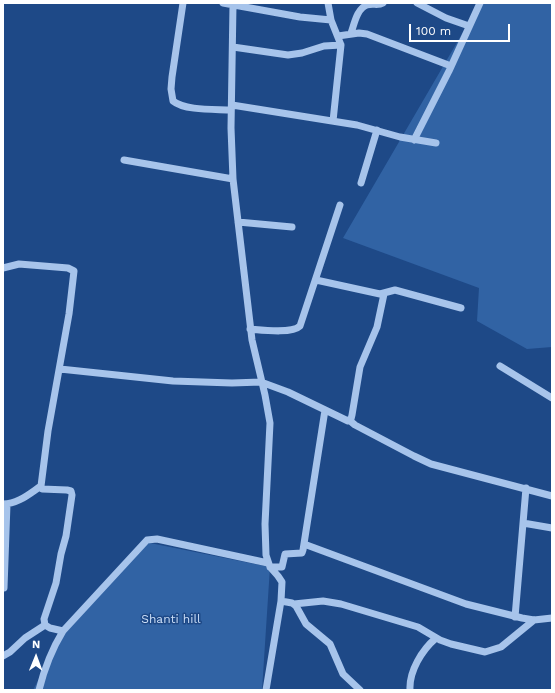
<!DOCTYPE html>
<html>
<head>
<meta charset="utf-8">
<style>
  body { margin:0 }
  #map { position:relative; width:555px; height:693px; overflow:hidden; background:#1e4987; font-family:"Work Sans",sans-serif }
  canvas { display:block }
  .frame { position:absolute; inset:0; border:4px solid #fff; pointer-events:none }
  .north { position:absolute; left:16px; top:637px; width:40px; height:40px; -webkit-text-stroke:3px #1e4987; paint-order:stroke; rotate:1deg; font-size:11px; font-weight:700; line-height:16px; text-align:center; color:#fff }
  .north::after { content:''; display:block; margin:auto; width:14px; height:18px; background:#fff; clip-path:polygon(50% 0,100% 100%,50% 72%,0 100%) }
  .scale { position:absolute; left:409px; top:24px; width:101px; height:18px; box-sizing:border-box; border:2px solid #fff; border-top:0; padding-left:5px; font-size:12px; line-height:14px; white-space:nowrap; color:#fff; -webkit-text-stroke:3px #1e4987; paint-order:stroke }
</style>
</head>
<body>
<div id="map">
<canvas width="555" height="693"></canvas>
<div class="frame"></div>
<div class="north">N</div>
<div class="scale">100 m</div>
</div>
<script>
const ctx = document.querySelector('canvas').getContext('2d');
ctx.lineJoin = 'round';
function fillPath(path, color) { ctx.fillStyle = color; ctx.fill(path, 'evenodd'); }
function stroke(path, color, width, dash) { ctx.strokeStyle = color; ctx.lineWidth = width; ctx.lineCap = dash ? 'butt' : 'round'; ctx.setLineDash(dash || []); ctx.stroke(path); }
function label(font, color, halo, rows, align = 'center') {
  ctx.font = font + ' "Work Sans",sans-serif'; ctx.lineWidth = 3; ctx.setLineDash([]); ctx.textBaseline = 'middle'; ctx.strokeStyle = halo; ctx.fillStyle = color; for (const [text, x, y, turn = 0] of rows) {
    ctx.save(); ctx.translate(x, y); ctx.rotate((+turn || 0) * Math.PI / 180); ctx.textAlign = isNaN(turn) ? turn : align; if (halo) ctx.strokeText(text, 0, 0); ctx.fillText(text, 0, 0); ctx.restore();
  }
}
fillPath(new Path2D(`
  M480 3H552V347L527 349 477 321 479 288 343 238Z
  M145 542 270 567 262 690H33L66 628Z`), '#3163a4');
stroke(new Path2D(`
  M183 3 172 77 171 89 173 101C185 111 216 109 231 110
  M223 3 300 17 331 20
  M328 3 331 20 341 45 333 121
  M417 3 446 18 469 26
  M233 5 231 128 233 179 252 340 265 395 270 423 265 524 266 555 270 567 278 576 282 582 281 601 266 690
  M351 33C354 25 357 8 367 5 373 3 378 6 383 3
  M338 36 359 33 367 34 451 66
  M233 47 288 55 302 53 324 46 341 45
  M232 105 357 125 400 137 436 143
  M414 140 449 71 480 3
  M124 160 233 179
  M361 183 377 130
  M238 222 292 227
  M3 268 19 264 68 268 74 271 69 314 48 431 41 486 42 489 67 490 71 491 72 495 66 536 61 554 56 583 44 619 45 625 50 628 63 631
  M316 280 380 294 395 290 461 308
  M250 329C262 330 292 334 300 326L340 205
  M500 366 552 398
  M60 369 173 381 232 383 261 382 288 392 348 421 351 419 352 415 360 367 377 327 384 294
  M349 420 355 425 414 456 431 464 552 496
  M3 504C18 504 29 494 41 486
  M523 523 552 528
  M304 544 466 604 522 618 534 620 552 618
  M270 567H282L285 554 302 553 303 550 325 410
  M4 588 7 504
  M281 601 292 603 296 606 306 624 330 644 343 674 360 690
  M294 604 323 601 341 604 418 627 440 640 451 644 485 652 501 647 534 620
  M515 617 526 488
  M3 656 10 652 25 638 45 625
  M39 690C44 670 52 649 63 631L147 540 157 539 268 563
  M410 690C409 671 422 650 436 638`), '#a7c4eb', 7);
label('12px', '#ccdff8', '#1e4987', [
  ["Shanti hill",171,619]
]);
</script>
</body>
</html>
